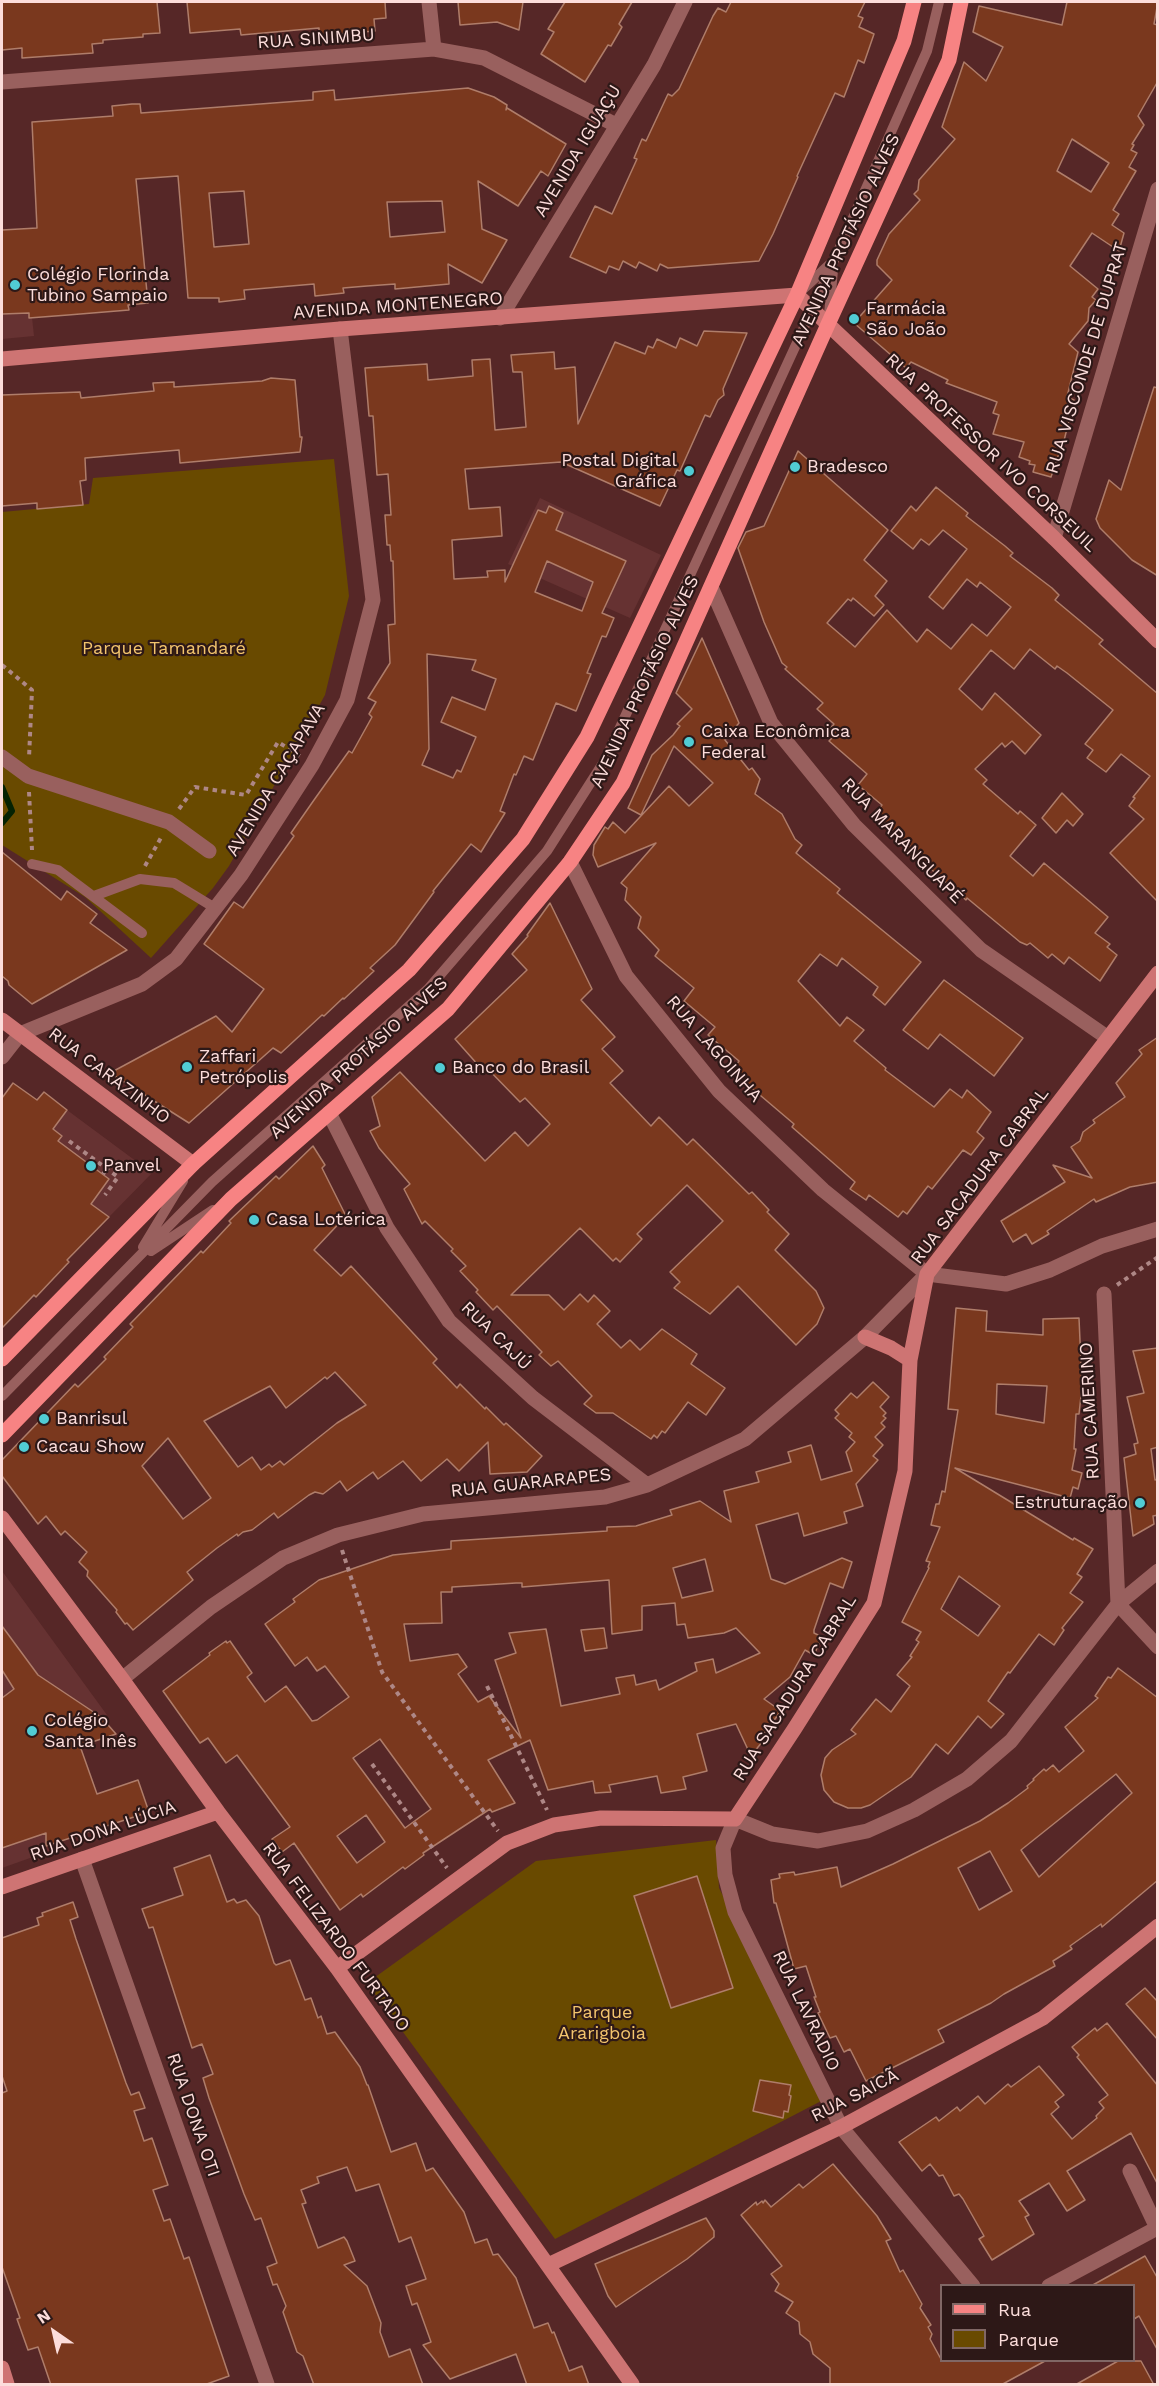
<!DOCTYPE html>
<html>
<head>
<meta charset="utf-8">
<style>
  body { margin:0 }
  #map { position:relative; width:1159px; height:2386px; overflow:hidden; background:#562727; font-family:"Work Sans",sans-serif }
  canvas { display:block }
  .frame { position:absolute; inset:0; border:3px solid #fcdddb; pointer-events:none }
  .legend { position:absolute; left:940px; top:2284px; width:195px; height:78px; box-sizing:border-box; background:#2d1817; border:2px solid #806765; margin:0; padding:8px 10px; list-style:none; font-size:18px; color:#fcdddb }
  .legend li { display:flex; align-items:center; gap:12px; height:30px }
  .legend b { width:30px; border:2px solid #806765 }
  .north { position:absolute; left:24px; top:2302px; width:60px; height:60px; -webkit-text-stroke:4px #2d1817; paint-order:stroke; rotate:326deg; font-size:16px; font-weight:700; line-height:24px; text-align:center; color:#fcdddb }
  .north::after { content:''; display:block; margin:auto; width:21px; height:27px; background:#fcdddb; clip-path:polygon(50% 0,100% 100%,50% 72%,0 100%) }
</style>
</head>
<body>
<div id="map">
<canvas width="1159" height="2386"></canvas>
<div class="frame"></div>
<ul class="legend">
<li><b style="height:8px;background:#f78383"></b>Rua</li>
<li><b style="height:16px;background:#694a00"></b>Parque</li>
</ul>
<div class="north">N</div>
</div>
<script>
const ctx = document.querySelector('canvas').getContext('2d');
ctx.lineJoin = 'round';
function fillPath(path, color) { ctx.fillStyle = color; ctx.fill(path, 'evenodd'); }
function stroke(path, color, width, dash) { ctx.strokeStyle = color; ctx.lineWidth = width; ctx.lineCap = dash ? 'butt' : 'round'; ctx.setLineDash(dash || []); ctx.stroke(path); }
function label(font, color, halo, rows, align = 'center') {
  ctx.font = font + ' "Work Sans",sans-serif'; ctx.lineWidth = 4.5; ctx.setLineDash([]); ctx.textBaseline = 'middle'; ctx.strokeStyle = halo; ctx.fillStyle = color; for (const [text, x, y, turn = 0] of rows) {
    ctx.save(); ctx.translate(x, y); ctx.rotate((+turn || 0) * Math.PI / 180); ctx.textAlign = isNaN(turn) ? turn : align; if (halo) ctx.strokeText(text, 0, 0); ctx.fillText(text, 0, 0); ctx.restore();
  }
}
fillPath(new Path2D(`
  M23 233 34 336 2 339V234Z
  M540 498 661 555 630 618 508 564Z
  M67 1110 152 1173 109 1217 31 1159Z
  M2 1571 107 1715 18 1747 58 1848 2 1868Z`), '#663232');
fillPath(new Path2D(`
  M334 459 349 596 325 695 229 866 213 888 151 958 85 897 2 845V512L89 504 93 478Z
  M716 1840 719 1888 827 2098 555 2239 367 1983 536 1861Z`), '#694a00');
stroke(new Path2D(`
  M2 787 12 811 2 823`), '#052203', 6);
const building = new Path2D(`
  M2 2H157L160 33 143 34V37L103 40V43L92 44 93 53 22 58V48L2 50Z
  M187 2H385L386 18 374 19 375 31 338 34 319 36V28L241 35 240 29 190 33Z
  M458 2H523L519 30 497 22 460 25Z
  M565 2H632L619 24 622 27 611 46 608 45 585 82 541 54 554 32 548 29Z
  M731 2H865L858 16 863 18 859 27 874 34 864 63 858 60 844 97 835 93 797 176 798 177 773 234 759 261 668 268 660 264 657 271 639 262 636 268 623 261 619 270 609 266 606 273 570 257 595 206 612 214 637 159 634 158 642 139 646 141 668 94 672 96 679 89 713 16 718 8 726 12Z
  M1067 2H1158L1154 24 1158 25V81L1138 116 1144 125 1132 144 1134 145 1131 150 1137 153 1129 167 1136 171 1113 210 1119 214 1112 225 1124 233 1119 251 1092 233 1070 266 1098 289 1092 297 1096 300 1089 308 1088 321 1069 344 1078 352 1067 397 1074 400 1060 457 1058 456 1051 477 1033 472 1035 465 1029 464 1030 461 1019 457 1024 442 993 434 999 415 993 413 997 402 946 383 948 380 911 362 906 368 854 323 892 280 877 265V260L889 234 920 200 914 194 918 190 919 180 955 139 942 127 964 62 986 81 1003 47 973 32 979 6 1062 25ZM1072 139 1109 163 1091 192 1057 171Z
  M468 88 494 97 507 105 506 110 507 108 566 144 548 176 541 171 518 206 478 181 482 229 507 240 482 283 448 264 449 284 395 289V284L367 286 343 288 344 293 315 296 314 284 244 290 245 299 219 302V298H188L178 176 136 179 148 303 128 305 129 310 68 315 29 318V313L2 314V230L37 228 32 122 113 116 112 106 132 104H140L141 113 313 100V92L334 90 335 100ZM244 191 249 244 214 247 209 193ZM442 201 445 232 390 237 387 202Z
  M704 331 747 333 723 389 724 395 718 400 710 417 705 415 680 471 677 470 660 506 561 462 465 469 469 509 500 507 502 536 452 540 454 579 488 577 487 571 505 570V582L538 510 546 513 549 506 563 513 556 530 626 561 602 613 614 618 606 637 602 636 587 673 591 674 576 711 556 703 533 760 524 756 516 775 514 774 500 811 505 813 481 852 471 844 433 891 434 892 395 945 370 968 374 971 344 999 343 998 324 1016 322 1015 281 1053 273 1048 189 1123 110 1073 216 1016 232 1032 264 989 204 944 234 902 243 908 294 836 291 833 314 800 349 751 352 753 372 717 369 714 376 702 368 698 390 663 388 625 395 624 393 561H391L390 545H387L385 515H391L388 474 377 475 373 416H369L365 368 427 364 428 380 473 376 472 360 490 359 495 430 526 427 522 372H513L511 355 554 352 555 369 575 367 578 424 615 342 645 354 648 346 653 348 657 339 676 348 680 338 697 346ZM547 561 593 582 582 611 535 592ZM427 654 476 660 472 670 496 679 485 710 452 697 441 722 476 737 461 772 457 770 453 778 422 765 429 749Z
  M271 378 295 380 300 437H302L300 452 180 463 179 450 85 458 86 480 80 481 83 505 37 509V503L2 506V395L80 392 81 398 154 391 153 383 174 382V387L262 381Z
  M1154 387 1158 388V576L1132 560 1100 528 1096 519 1109 480 1121 490Z
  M798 451 888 530 864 560 887 581 875 596 884 605 874 616 853 598 851 601 848 599 827 623 855 647 887 610 917 642 927 629 951 649 972 624 987 636 1011 607 980 582 977 587 967 579 943 609 929 597 967 549 943 530 929 545 921 539 913 549 891 531 911 506 916 511 936 487 968 513 966 516 1005 546 1013 553 1010 556 1052 588 1059 595 1055 600 1103 640 1099 644 1158 694V902L1110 853 1144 819 1129 806 1135 798 1133 797 1150 776 1121 754 1106 772 1087 758 1093 750 1085 744 1113 710 1067 673 1057 666 1055 669 1030 649 1014 669 991 650 959 689 982 710 995 693 1041 735 1025 754 1012 741 1005 747 1002 743 975 769 987 780 983 784 1018 814 1020 811 1036 825 1010 856 1033 876 1044 863 1108 917 1095 933 1110 944 1107 947 1117 955 1100 981 1069 957 1064 964 1052 954 1048 958 1030 943 1027 945 1020 942 967 898 966 900 915 855 908 848 910 846 875 814 882 805 858 785 867 774 829 741 833 737 827 732 834 724 817 709 823 703 785 669 787 667 782 663 764 622 738 548 746 532 764 526Z
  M702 638 739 723 725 740 749 770 752 768 760 779 755 794 782 814 795 839 802 845 796 853 840 889 837 893 921 962 885 1005 873 995 878 987 842 958 837 966 820 954 798 981 840 1026 847 1017 864 1030 854 1041 886 1068 885 1070 934 1107 950 1089 962 1098 967 1090 991 1112 977 1132 984 1138 971 1155 963 1150 932 1189 928 1186 907 1214 903 1211 898 1217 869 1195 866 1200 850 1189 855 1182 792 1127 794 1124 734 1073 735 1071 733 1069 739 1061 708 1035 715 1027 684 1001 694 988 655 956 659 950 638 928 641 917 625 900 627 888 621 883 656 843 598 867 593 855 594 845 605 827 608 829 613 822 625 833 669 786 689 806 713 783 674 746 641 815 628 808 652 755 673 735 680 726 677 724 692 709 676 693Z
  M1062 793 1083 814 1073 826 1067 820 1056 833 1042 818Z
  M2 852 61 900 67 891 97 914 90 923 127 950 32 1004 9 985 8 981 2 976Z
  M550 903 592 989 581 1000 615 1037 602 1049 623 1071 610 1083 651 1126 659 1117 687 1145 693 1139 749 1194 752 1192 769 1210 767 1212 789 1234 775 1250 816 1291 824 1308 817 1324 796 1345 738 1286 710 1314 674 1288 680 1282 670 1272 723 1221 687 1185 637 1234 642 1239 620 1262 616 1258 613 1261 580 1228 511 1295H549L564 1310 580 1294 588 1302 594 1295 610 1311 597 1324 621 1348 630 1340 640 1350 662 1329 697 1354 691 1364 725 1388 706 1415 688 1402 665 1433 662 1431 657 1438 654 1435 651 1439 613 1413H596L584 1404 592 1396 558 1361 551 1366 539 1355 542 1352 497 1306 493 1310 476 1292 478 1290 460 1271 466 1266 451 1251 453 1249 425 1221 422 1224 404 1189 410 1184 379 1148 370 1131 380 1126 372 1097 400 1072 485 1161 515 1132 528 1146 550 1124 525 1098 520 1102 482 1063 479 1066 455 1039 527 970 512 954 528 936 527 935Z
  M944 980 1023 1038 994 1076 940 1034 928 1049 903 1030Z
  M1158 1037V1182L1130 1187 1096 1202 1094 1199 1047 1231 1049 1234 1032 1244 1026 1234 1013 1242 1001 1221 1065 1182 1053 1165 1092 1178 1071 1147 1080 1141 1083 1132 1095 1123 1093 1120 1125 1097 1116 1083 1142 1054 1139 1050Z
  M13 1083 37 1100 44 1092 67 1110 53 1129 62 1136 58 1141 109 1179 91 1204 109 1217 67 1260 69 1262 36 1297 34 1295 2 1328V1098Z
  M313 1146 325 1165 322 1168 346 1216 314 1250 341 1276 351 1266 437 1359 433 1363 457 1388 460 1384 485 1409 486 1407 504 1425 506 1423 542 1456 527 1472 490 1474 488 1442 459 1471 447 1459 421 1481 403 1461 378 1479 373 1472 347 1491 340 1481 323 1494 315 1492 309 1495 278 1518 274 1513 252 1530 243 1532 238 1536 237 1534 217 1548 187 1572 193 1580 133 1630 127 1623 125 1624 116 1612 117 1610 87 1576 88 1571 79 1562 87 1552 65 1531 61 1535 46 1516 38 1524 2 1476V1460L75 1384 78 1387 106 1359 104 1357 133 1327 130 1324 201 1251 203 1253 231 1223 229 1221 276 1176 279 1179ZM335 1372 366 1405 337 1423 284 1465 280 1461 272 1467 269 1464 261 1470 252 1457 238 1467 204 1421 270 1386 286 1408 325 1377 327 1379ZM168 1438 211 1498 183 1519 142 1466Z
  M956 1308 987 1311 986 1331 1043 1335V1319L1079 1318 1082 1387 1079 1414H1076L1074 1449H1076L1072 1470 1082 1473 1078 1489 1073 1487 1070 1498 955 1468 1073 1540 1074 1538 1093 1549 1077 1574 1082 1577 1070 1593 1083 1602 1062 1628 1064 1630 1054 1645 1039 1634 1010 1673 1008 1672 988 1701 1004 1714 991 1728 978 1716 948 1754 936 1744 911 1777 870 1805 861 1808H848L834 1802 824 1790 821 1775 825 1758 832 1750 856 1734 851 1730 876 1699 891 1712 910 1686 897 1675 912 1657 910 1656 919 1642 916 1640 921 1632 902 1622 929 1568 928 1567 930 1562 926 1561 940 1527 931 1525 936 1504H939L942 1491 945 1492 958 1410 948 1409ZM997 1384 1047 1386 1044 1423 996 1414ZM959 1576 1000 1606 978 1636 941 1609Z
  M1158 1348V1447L1151 1449 1155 1480 1158 1479V1515L1153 1516 1154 1524 1133 1536 1124 1458 1136 1454 1134 1444 1138 1443 1127 1397 1144 1393 1133 1351Z
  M873 1382 889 1397 880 1407 886 1413 883 1416 886 1418 881 1423 885 1427 875 1437 883 1445 873 1456 878 1460 856 1484 863 1506 844 1512 847 1523 804 1536 798 1513 756 1525 771 1579 785 1584 842 1558 852 1562 843 1588 830 1583 814 1630V1633L822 1637 814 1655 805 1650 790 1677 764 1699 781 1711 760 1739 762 1742 751 1756 736 1724 697 1734 707 1771 683 1777 686 1789 661 1793 657 1776 609 1785 611 1792 595 1793 593 1781 548 1790 530 1740 488 1760 515 1803 492 1812 490 1809 423 1853 424 1855 405 1869 403 1867 363 1897 361 1894 340 1910 294 1843 282 1852 272 1839 290 1827 237 1755 226 1763 208 1738 200 1743 163 1691 210 1655 209 1653 226 1641 227 1643 230 1641 252 1673 247 1677 265 1702 286 1686 312 1721 317 1720 349 1697 325 1666 317 1671 307 1657 295 1666 265 1624 295 1602 293 1599 319 1580 393 1555 451 1549V1541L607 1531V1527L636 1526 672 1515 670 1510 700 1501 731 1522 724 1491 759 1482 756 1472 791 1462 788 1452 811 1445 821 1480 852 1471 846 1452 855 1442 849 1437 852 1433 835 1418 839 1414 835 1410 851 1393 857 1398ZM705 1559 713 1591 682 1598 673 1568ZM609 1580 612 1634 642 1630V1606L675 1603 677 1625 685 1624 688 1638 724 1633 736 1628 760 1653 716 1673 713 1659 695 1663 697 1671 659 1690 656 1680 636 1685 634 1675 616 1678 620 1694 561 1706 546 1629 509 1633 516 1653 495 1660 521 1738 489 1696 478 1702 458 1674 467 1667 458 1654 410 1661 404 1624 442 1623 441 1592H452V1587L516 1583H522V1587ZM380 1739 431 1809 405 1828 353 1758ZM366 1815 385 1842 357 1863 337 1836Z
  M2 1626 38 1675 101 1717 116 1734 80 1746 97 1794 138 1780 149 1812 46 1846V1833L2 1848V1698L14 1689 2 1670Z
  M604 1628 607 1648 585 1651 581 1630Z
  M1118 1668 1158 1698V1880L1102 1927 1101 1924 1070 1946 1072 1949 1053 1961 1055 1966 1004 1994 991 2003 938 2030 944 2042 866 2081 850 2049 844 2052 836 2036 830 2038 818 2013 820 2012 814 1997H816L806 1966 794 1969 776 1903H774L771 1880 780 1878 779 1874 794 1872 795 1875 837 1867 841 1887 893 1864 980 1821 1008 1803 1028 1788 1027 1786 1034 1780 1033 1779 1044 1769 1046 1771 1053 1765 1059 1772 1084 1751 1065 1727 1098 1698 1095 1696 1108 1677 1111 1678ZM1116 1774 1132 1793 1039 1877 1021 1850ZM990 1851 1012 1891 979 1910 958 1868Z
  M210 1855 227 1902 234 1899 237 1903 246 1900 259 1916 274 1963 276 1965 290 1960 305 2000 311 1998 318 2018 321 2016 327 2034 335 2032 360 2067 367 2085H368L391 2152 416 2143 426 2171 433 2168 464 2212 475 2243 487 2239 493 2255 498 2254 516 2278 534 2328 548 2323 552 2333 554 2332 569 2371 582 2366 589 2385H527L516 2354 450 2379 423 2345 431 2342 417 2303 412 2305 406 2286 426 2279 411 2237 399 2242 379 2184 356 2191 347 2167 317 2177 319 2183 301 2190 306 2203 302 2204 318 2248 344 2237 347 2241 355 2261 344 2265 367 2286 381 2323 380 2332 389 2357 410 2349 423 2385H314L303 2356 297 2352 283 2312 286 2306 277 2284 273 2285 267 2267 277 2263 261 2218 255 2220 244 2194 209 2098 203 2078 213 2074 202 2044 192 2048 153 1927 149 1928 142 1909 183 1895 174 1868Z
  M697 1876 733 1988 671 2008 634 1896Z
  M73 1902 78 1917 70 1920 76 1939 126 2083 131 2095 139 2092 145 2108 134 2111 144 2141 152 2138 168 2185 153 2190 164 2221 170 2219 184 2259 189 2257 229 2376 204 2385H51L38 2347 28 2350 17 2319 20 2318 2 2267V2093L7 2091 2 2076V1938L39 1925 37 1918 43 1916 42 1913Z
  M1145 1988 1158 2002V2040L1126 2004Z
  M1107 2023 1158 2086V2185L1131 2133 1067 2171 1085 2200 1067 2211 1049 2183 1019 2201 1029 2215 1025 2217 1034 2234 992 2260 979 2239 984 2236 963 2199 959 2194 954 2196 943 2175 939 2176 930 2164 922 2171 899 2142 936 2117 939 2121 957 2107 960 2111 978 2096 985 2104 1008 2084 1011 2087 1039 2066 1064 2095 1055 2102 1059 2107 1051 2114 1072 2139 1097 2118 1096 2116 1104 2108 1099 2102 1108 2095 1077 2057 1079 2055 1072 2047 1095 2028 1097 2031Z
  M760 2080 791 2085 789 2095 791 2096 788 2112 784 2111 783 2118 753 2111Z
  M833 2164 877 2216 891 2239 886 2241 900 2272 903 2270 922 2304 920 2308 931 2325 928 2327 932 2334 930 2339 942 2361H1045L1001 2385H830V2368L813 2354 810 2342 800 2334 799 2322 786 2313 793 2302 775 2291 779 2284 771 2274 782 2266 741 2215 756 2202 757 2205 762 2201 763 2203 765 2200 771 2207 799 2184 803 2188Z
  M706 2218 714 2231V2237L687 2259 616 2307 608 2296 595 2264Z
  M1145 2256 1158 2279V2351L1139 2316 1134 2319V2286H1091Z
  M1118 2361H1141L1154 2385H1075Z`);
fillPath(building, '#7a381e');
stroke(building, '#af7d6a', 1.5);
stroke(new Path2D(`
  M2 665 32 690 29 758
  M29 792 32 850
  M179 809 195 787 246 795 278 742 300 756
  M145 866 162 836
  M69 1141 118 1177 105 1195
  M103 1174 107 1169
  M1117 1285 1158 1257
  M342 1550 382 1672 498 1831
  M487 1686 547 1810
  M372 1764 447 1868`), '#ae8786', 4, [4.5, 4.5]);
stroke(new Path2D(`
  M801 291 829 265
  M829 315 833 270
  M32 864 58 870 142 933
  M94 896 140 879 174 883 215 908
  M143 1247 183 1181
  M151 1251 213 1210
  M2 1396 212 1182 428 989 547 851 605 760 812 310 927 51 939 2`), '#99605e', 10);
stroke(new Path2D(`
  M429 2 434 49
  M2 82 434 49 484 58 616 125
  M500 318 654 65 685 2
  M1054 538 1158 189
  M711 587 771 723 854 825 981 950 1108 1038
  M2 757 28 776 169 822 209 851
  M570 862 626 976 719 1091 823 1190 927 1274
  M2 1057 20 1034 142 984 176 959 241 875 312 765 347 700 373 600 340 329
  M329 1113 387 1228 449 1321 533 1398 647 1485
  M927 1274 1006 1284 1050 1270 1102 1246 1158 1229
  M1104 1294 1118 1604 1158 1647
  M122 1679 211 1607 283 1558 338 1535 423 1514 605 1497 647 1485 745 1439 865 1337 927 1274
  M82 1859 267 2384
  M1130 2171 1158 2230
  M973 2286 841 2127 735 1912 725 1875 723 1848 735 1819 772 1834 818 1841 867 1831 914 1810 967 1779 1011 1741 1118 1604 1158 1571
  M1049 2286 1157 2228`), '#99605e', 15);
stroke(new Path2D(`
  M2 359 340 329 797 295 1054 538 1158 641
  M2 1020 193 1164
  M865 1337 891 1348 910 1360
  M2 1518 122 1679 218 1812 337 1968 632 2384
  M2 1887 218 1812
  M337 1968 507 1843 554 1825 601 1818 735 1819 795 1728 874 1603 905 1471 910 1360 927 1274 1158 973
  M548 2265 841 2127 1043 2018 1158 1926
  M2 2368 7 2384`), '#ce7473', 15);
stroke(new Path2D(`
  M2 1359 193 1164 409 970 523 839 587 737 797 295 904 41 914 2
  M2 1435 231 1199 448 1009 570 862 623 783 829 322 949 60 961 2`), '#f78383', 15);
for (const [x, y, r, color] of [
  [15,285,6,"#51ccd4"],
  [854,319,6,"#51ccd4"],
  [795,467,6,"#51ccd4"],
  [689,471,6,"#51ccd4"],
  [689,742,6,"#51ccd4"],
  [187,1067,6,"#51ccd4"],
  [440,1068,6,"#51ccd4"],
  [91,1166,6,"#51ccd4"],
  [254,1220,6,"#51ccd4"],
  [44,1419,6,"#51ccd4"],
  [24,1447,6,"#51ccd4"],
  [1140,1503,6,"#51ccd4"],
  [32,1731,6,"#51ccd4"]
]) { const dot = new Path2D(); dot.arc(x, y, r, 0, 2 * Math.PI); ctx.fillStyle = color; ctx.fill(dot); stroke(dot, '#2d1817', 2); }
label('18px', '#fcdddb', '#2d1817', [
  ["RUA SINIMBU",316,39,-4],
  ["AVENIDA IGUAÇU",578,151,-59],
  ["AVENIDA PROTÁSIO ALVES",846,240,-65],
  ["AVENIDA MONTENEGRO",398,306,-4],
  ["RUA VISCONDE DE DUPRAT",1087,358,-73],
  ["RUA PROFESSOR IVO CORSEUIL",991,453,43],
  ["AVENIDA PROTÁSIO ALVES",645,682,-65],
  ["AVENIDA CAÇAPAVA",276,780,-59],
  ["RUA MARANGUAPÉ",902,841,46],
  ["RUA LAGOINHA",714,1049,49],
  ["AVENIDA PROTÁSIO ALVES",359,1058,-42],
  ["RUA CARAZINHO",109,1076,37],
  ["RUA SACADURA CABRAL",980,1176,-53],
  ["RUA CAJÚ",496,1336,44],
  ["RUA CAMERINO",1090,1411,-93],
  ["RUA GUARARAPES",531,1483,-6],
  ["RUA SACADURA CABRAL",795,1688,-58],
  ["RUA DONA LÚCIA",103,1831,-19],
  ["RUA FELIZARDO FURTADO",336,1937,53],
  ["RUA LAVRADIO",806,2011,64],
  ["RUA SAICÃ",855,2096,-27],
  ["RUA DONA OTI",193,2115,71]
]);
label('18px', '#fcdddb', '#2d1817', [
  ["Colégio Florinda",27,275],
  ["Tubino Sampaio",27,296],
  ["Farmácia",866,309],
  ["São João",866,330],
  ["Postal Digital",677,461,"right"],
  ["Gráfica",677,482,"right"],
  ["Bradesco",807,467],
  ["Caixa Econômica",701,732],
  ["Federal",701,753],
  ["Zaffari",199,1057],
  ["Petrópolis",199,1078],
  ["Banco do Brasil",452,1068],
  ["Panvel",103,1166],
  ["Casa Lotérica",266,1220],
  ["Banrisul",56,1419],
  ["Cacau Show",36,1447],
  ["Estruturação",1128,1503,"right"],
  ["Colégio",44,1721],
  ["Santa Inês",44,1742]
], 'left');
label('18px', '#f3c46d', '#2d1817', [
  ["Parque Tamandaré",164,649],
  ["Parque",602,2013],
  ["Ararigboia",602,2034]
]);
</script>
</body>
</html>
